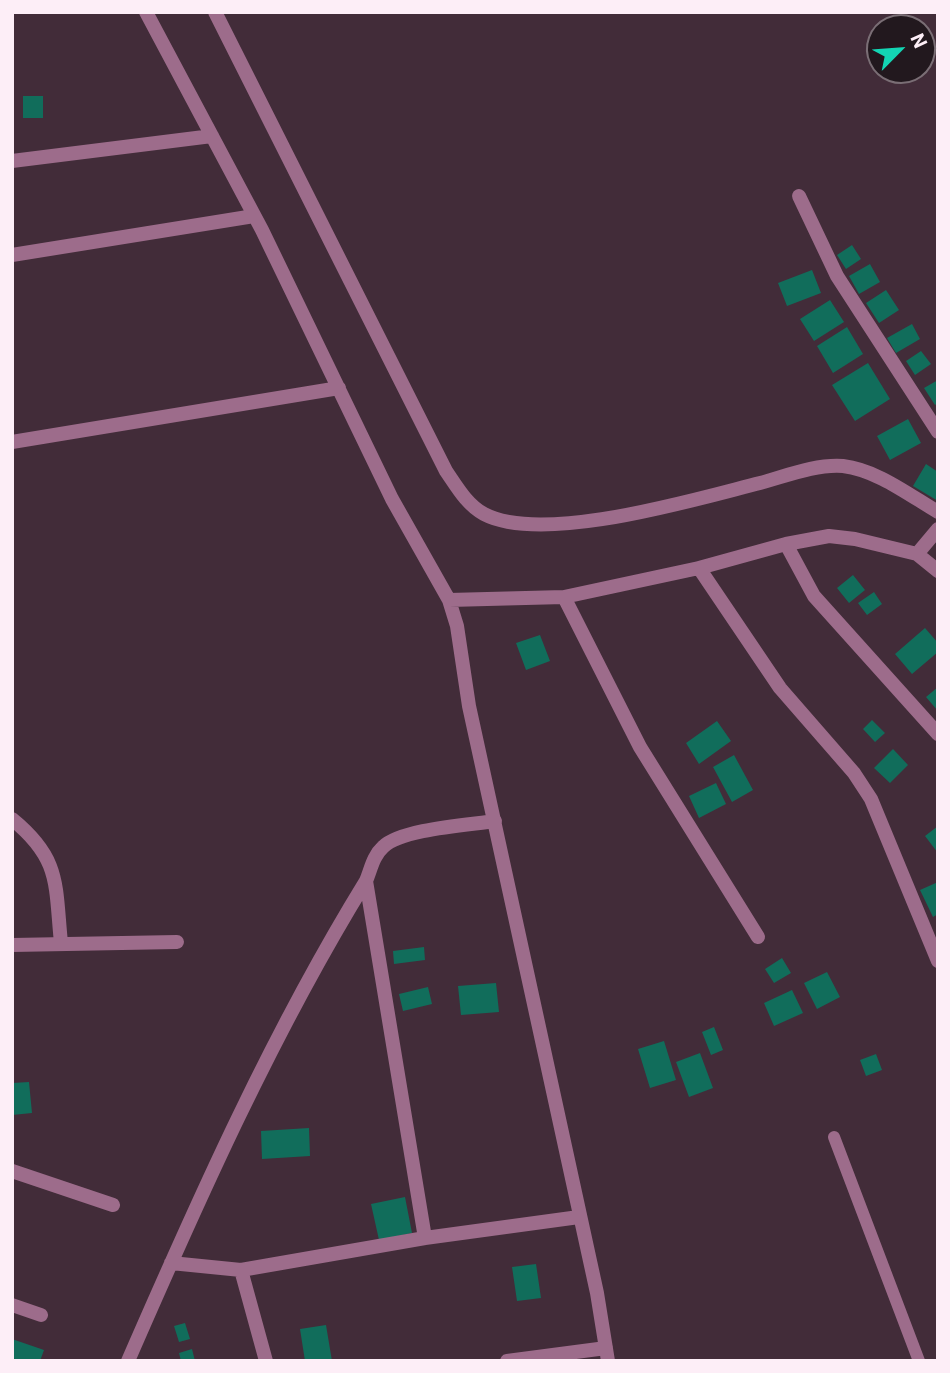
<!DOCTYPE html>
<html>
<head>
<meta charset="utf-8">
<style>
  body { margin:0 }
  #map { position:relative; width:950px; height:1373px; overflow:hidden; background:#422c39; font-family:Roboto,sans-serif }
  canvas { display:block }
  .frame { position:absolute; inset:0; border:14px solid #fdeef7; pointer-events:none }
  .north { position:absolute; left:866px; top:14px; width:70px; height:70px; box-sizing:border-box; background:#22181e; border:2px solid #7a6e75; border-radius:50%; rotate:65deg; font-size:19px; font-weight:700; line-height:28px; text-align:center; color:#fdeef7 }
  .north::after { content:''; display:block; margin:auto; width:24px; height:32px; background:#13d5b4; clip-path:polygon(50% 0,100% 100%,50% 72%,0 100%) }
</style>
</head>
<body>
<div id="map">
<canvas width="950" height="1373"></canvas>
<div class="frame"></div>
<div class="north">N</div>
</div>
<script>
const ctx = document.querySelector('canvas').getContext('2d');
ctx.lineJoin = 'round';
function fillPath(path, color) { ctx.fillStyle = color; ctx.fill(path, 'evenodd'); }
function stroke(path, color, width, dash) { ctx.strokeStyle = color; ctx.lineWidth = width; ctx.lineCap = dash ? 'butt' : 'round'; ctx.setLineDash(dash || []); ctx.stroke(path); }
fillPath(new Path2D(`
  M23 96H43V118H23Z
  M852 245 861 259 846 269 837 255Z
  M870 264 880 282 859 294 849 276Z
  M812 270 821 293 787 306 778 283Z
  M886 290 899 310 879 323 866 303Z
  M830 300 844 322 814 341 800 319Z
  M912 324 920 339 896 353 887 338Z
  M847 327 863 354 833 373 817 346Z
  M921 351 931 364 915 375 906 361Z
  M868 363 890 399 855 421 832 385Z
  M938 380V403L935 405 924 388Z
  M908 419 921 443 890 460 877 436Z
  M926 464 938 472V501L913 486Z
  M853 575 865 590 849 603 837 588Z
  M874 592 882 604 867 615 858 603Z
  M925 628 938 643V652L912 674 895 654Z
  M540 635 550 661 526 670 516 643Z
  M938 687V711L926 697Z
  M872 720 885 733 875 742 863 729Z
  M717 721 731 741 699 764 686 743Z
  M893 749 908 765 890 783 874 768Z
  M734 755 753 790 732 802 713 767Z
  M716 783 726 804 699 818 689 796Z
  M938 826V853L925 836Z
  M938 882V914L933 917 920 890Z
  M424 947 425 960 394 964 393 951Z
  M782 958 791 973 774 983 765 969Z
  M827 972 840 997 817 1009 804 983Z
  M496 983 499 1012 461 1015 458 986Z
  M428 987 432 1004 403 1011 399 994Z
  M792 990 803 1013 774 1026 764 1003Z
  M714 1027 723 1050 711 1055 702 1032Z
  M664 1041 676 1080 650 1088 638 1049Z
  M700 1053 713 1088 689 1097 676 1062Z
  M876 1054 882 1070 866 1076 860 1060Z
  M29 1082 32 1113 12 1115V1083Z
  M309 1128 310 1156 262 1159 261 1131Z
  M405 1197 412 1233 379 1240 371 1204Z
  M536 1264 541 1298 517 1301 512 1267Z
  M185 1323 190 1339 179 1342 174 1326Z
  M326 1325 332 1361H305L300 1329Z
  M12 1339 44 1350 40 1361H12Z
  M192 1349 195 1361H181L179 1353Z`), '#116d5b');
stroke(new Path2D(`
  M834 1137 919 1361`), '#9d6c8b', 12);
stroke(new Path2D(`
  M146 12 262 230 392 499 449 600 457 626 469 706 597 1293 608 1361
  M215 12 446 471C457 487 467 505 484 514 543 545 696 499 760 483 786 476 815 464 843 466 877 470 909 495 938 512
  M12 161 212 136
  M799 196 837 276 938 432
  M12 255 254 216
  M12 442 339 388
  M786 544 814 596 938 734
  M917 554 938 571
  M699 568 780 688 854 773 871 799 938 961
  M564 597 640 747 758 937
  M449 600 564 597 699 568 786 544 829 536 855 539 917 554 938 529
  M12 819C61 859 55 884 61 943
  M12 945 177 942
  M12 1171 113 1205
  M425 1238 366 881C371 869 373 856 383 847 401 829 469 825 495 821
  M171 1263 241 1270 425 1238 579 1217
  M241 1270 266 1361
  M12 1305 41 1315
  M128 1361C199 1198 273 1032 366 881
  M507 1361 606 1348`), '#9d6c8b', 14);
</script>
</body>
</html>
